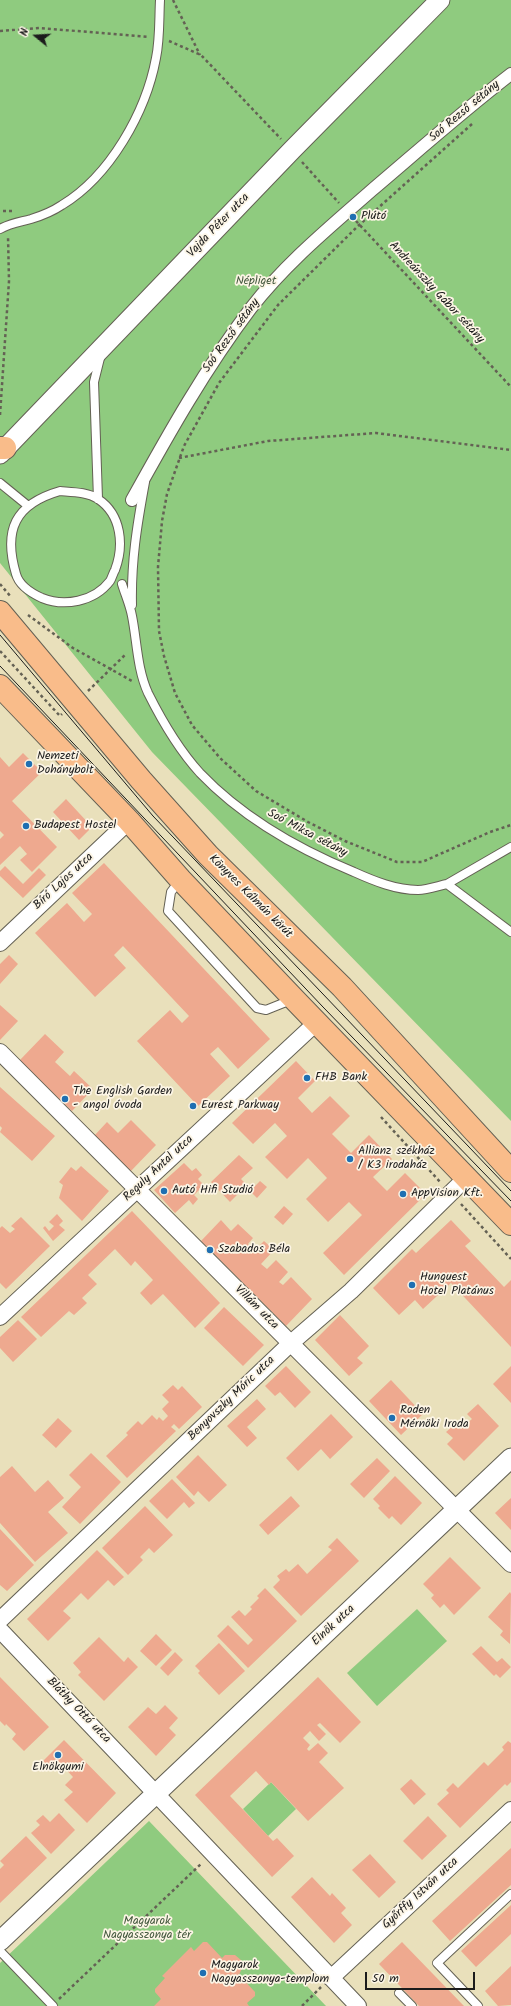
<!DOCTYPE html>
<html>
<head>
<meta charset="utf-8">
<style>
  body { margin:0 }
  #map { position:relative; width:511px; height:2006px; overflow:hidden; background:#e9e0bb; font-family:Kalam,sans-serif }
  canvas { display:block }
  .north { position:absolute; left:16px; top:16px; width:40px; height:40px; -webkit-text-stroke:3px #fcf5e5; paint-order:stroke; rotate:288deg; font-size:11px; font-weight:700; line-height:16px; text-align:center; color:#1c1c1c }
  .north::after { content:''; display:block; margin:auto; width:14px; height:18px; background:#1c1c1c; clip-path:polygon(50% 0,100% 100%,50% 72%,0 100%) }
  .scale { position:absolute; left:365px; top:1972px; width:110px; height:18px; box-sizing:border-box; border:2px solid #1c1c1c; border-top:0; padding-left:5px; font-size:12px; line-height:14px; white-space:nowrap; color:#1c1c1c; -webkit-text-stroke:3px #fcf5e5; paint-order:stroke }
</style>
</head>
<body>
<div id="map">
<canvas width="511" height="2006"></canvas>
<div class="north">N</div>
<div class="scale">50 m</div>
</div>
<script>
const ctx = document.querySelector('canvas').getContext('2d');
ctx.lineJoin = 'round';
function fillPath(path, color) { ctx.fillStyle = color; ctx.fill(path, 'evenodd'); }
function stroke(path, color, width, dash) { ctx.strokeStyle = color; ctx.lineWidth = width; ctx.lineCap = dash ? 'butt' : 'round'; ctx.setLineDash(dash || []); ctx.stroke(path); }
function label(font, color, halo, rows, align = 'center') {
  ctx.font = font + ' Kalam,sans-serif'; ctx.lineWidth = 3.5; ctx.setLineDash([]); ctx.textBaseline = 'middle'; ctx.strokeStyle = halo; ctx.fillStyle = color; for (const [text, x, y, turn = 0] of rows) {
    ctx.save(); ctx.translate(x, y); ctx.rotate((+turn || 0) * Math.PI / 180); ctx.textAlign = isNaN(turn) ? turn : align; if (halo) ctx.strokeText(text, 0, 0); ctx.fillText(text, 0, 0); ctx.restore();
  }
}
fillPath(new Path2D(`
  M0 0H511V1121L152 752 0 563Z
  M417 1609 447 1641 377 1706 347 1673Z
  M271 1782 296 1809 268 1836 243 1809Z
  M149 1821 326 2006H0V1963Z`), '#8fcb7f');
fillPath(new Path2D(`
  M23 753 42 772 12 801 57 847 32 872 20 860 27 854 20 846 0 865V839L4 835 0 831V757L9 767Z
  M66 799 92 827 79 840 53 812Z
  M104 863 270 1039 238 1069 218 1047 210 1054 230 1076 198 1106 137 1041 170 1010 182 1023 189 1016 123 946 114 955 126 968 95 997 35 933 67 903 84 922 92 914 72 893Z
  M5 866 23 884 39 868 46 875 23 898 0 876V871Z
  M9 955 18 964 0 984V964Z
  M0 1005 18 1021 0 1040Z
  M45 1034 64 1052 55 1062 70 1076 74 1071 93 1089 72 1111 19 1061Z
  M296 1061 315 1081 298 1098 312 1113 330 1096 350 1116 332 1134 351 1153 369 1135 392 1159 373 1177 387 1191 405 1173 426 1194 344 1275 323 1253 362 1215 349 1202 328 1222 306 1199 327 1178 308 1158 287 1179 265 1157 287 1136 275 1123 253 1144 232 1123Z
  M0 1087 55 1136 32 1161 0 1132 2 1128 0 1126Z
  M131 1120 156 1145 130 1172 94 1136 107 1122 118 1133Z
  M239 1155 253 1168 241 1179 247 1185 230 1202 211 1182Z
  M184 1163 192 1171 196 1168 202 1175 198 1179 204 1185 194 1195 198 1199 193 1205 189 1200 175 1213 154 1190Z
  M81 1166 109 1191 82 1221 59 1198 63 1185 59 1182 71 1167 76 1171Z
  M260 1181 267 1187 257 1198 250 1191Z
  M284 1206 293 1214 283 1225 274 1217Z
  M132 1211 220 1303 195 1328 163 1294 151 1305 140 1293 153 1280 135 1261 131 1266 115 1249 88 1275 97 1284 82 1298 87 1303 74 1315 69 1311 41 1337 21 1317Z
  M57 1214 63 1221 59 1225 65 1230 53 1241 43 1228 45 1226 49 1231 54 1226 49 1222Z
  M21 1217 50 1246 6 1289 0 1283V1228L2 1226 10 1233 15 1229 11 1226Z
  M221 1220 231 1231 238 1224 253 1238 248 1244 254 1251 264 1241 274 1250 261 1264 267 1269 276 1260 288 1272 279 1282 283 1285 291 1277 312 1299 286 1326 201 1241Z
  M451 1220 471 1241 465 1246 504 1287 511 1280V1347L451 1283 423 1309 415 1300 399 1315 373 1288 412 1249 416 1253Z
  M224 1307 264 1345 243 1366 204 1328Z
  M340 1315 369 1346 357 1358 363 1363 349 1376 315 1340Z
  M18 1320 37 1339 13 1362 0 1348V1337Z
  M286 1366 311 1392 295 1408 280 1392 275 1396 265 1386Z
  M511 1366V1403L493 1384Z
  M391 1380 423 1414 401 1435 369 1401Z
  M173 1385 178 1390 182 1386 202 1407 179 1429 174 1424 171 1427 176 1431 127 1478 106 1456 128 1435 126 1433 138 1421 142 1425 152 1415 157 1420 159 1417 163 1421 168 1416 162 1409 169 1402 162 1395Z
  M257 1399 266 1409 247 1427 257 1438 247 1447 227 1426Z
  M478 1404 499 1426 464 1461 447 1444 453 1438 446 1432 461 1419 466 1424 472 1419 467 1414Z
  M331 1414 353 1437 330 1459 321 1449 298 1471 286 1458Z
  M58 1418 72 1431 56 1448 42 1435Z
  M91 1453 121 1482 80 1524 62 1507 81 1487 69 1475Z
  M198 1455 227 1485 209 1502 198 1491 194 1496 176 1477Z
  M377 1458 390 1471 364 1498 350 1484Z
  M12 1466 35 1492 48 1480 64 1498 48 1512 68 1533 35 1562 0 1523V1477Z
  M395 1476 422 1503 401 1525 392 1516 389 1519 378 1508 380 1506 373 1499Z
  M172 1479 195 1503 189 1508 184 1502 167 1519 149 1501Z
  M291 1496 300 1506 268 1535 259 1525Z
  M511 1498V1530L495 1513Z
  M145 1506 173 1535 154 1553 149 1548 140 1557 143 1560 128 1575 102 1548Z
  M0 1529 34 1565 7 1591 0 1585Z
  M337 1538 359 1561 301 1616 273 1587 280 1580 277 1576 286 1569 289 1572 298 1564 307 1574 332 1550 328 1547Z
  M97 1550 124 1577 114 1586 108 1580 88 1600 81 1593 63 1611 71 1618 48 1641 27 1619Z
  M450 1557 481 1588 454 1615 444 1604 440 1608 431 1598 434 1595 423 1584Z
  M265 1588 297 1621 248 1668 217 1636 228 1625 248 1645 253 1640 231 1617 239 1610 245 1616 252 1609 250 1607 259 1598 257 1596Z
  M510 1592 511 1594 510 1644 500 1635 503 1631 488 1617Z
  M156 1634 172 1650 156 1666 140 1651Z
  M99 1637 124 1662 128 1657 138 1667 104 1701 78 1675 81 1672 73 1663Z
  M219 1643 245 1671 219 1695 198 1673 200 1671 195 1666Z
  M481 1646 497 1662 502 1658 511 1667 500 1678 496 1674 494 1676 472 1654Z
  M175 1652 183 1660 168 1676 160 1668Z
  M0 1677 49 1727 24 1751 12 1739 16 1734 6 1724 5 1726 0 1721Z
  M318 1677 361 1722 340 1743 320 1723 317 1725 326 1734 319 1741 310 1731 303 1738 310 1745 307 1749 309 1751 318 1743 328 1753 319 1762 344 1788 308 1821 271 1782 269 1785 256 1771 230 1796 273 1841 277 1838 294 1856 272 1877 195 1795Z
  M165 1705 178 1718 169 1728 176 1735 156 1756 128 1727 148 1707 156 1714Z
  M64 1740 116 1793 87 1823 64 1800 73 1792 65 1785 73 1777 59 1762 52 1770 43 1761Z
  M508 1741 511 1743V1782L507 1786 505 1784 460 1828 437 1804 449 1793 446 1790 453 1783 458 1788 484 1762 488 1766 504 1750 502 1747Z
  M411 1779 426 1794 414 1805 400 1789Z
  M59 1813 75 1830 51 1854 31 1833 40 1825 36 1821 43 1815 50 1822Z
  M428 1816 447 1836 422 1860 403 1841Z
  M26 1836 47 1858 0 1903V1869L4 1865 0 1861Z
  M511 1848V1885L450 1941 432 1921Z
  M370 1854 396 1882 379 1898 352 1870Z
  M312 1877 330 1896 332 1893 346 1908 341 1913 352 1925 334 1943 291 1897Z
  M511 1905V1934L476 1967 461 1951Z
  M203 1942H207L222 1958 225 1955H235L241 1960 243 1966 239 1975 255 1992V1996L247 2003 249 2006H154L161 1999 155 1992V1989L165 1978 162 1976 191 1947 194 1951Z
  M402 1942 464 2006H419L379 1964Z
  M511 1966V2005L498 2006 485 1991Z`), '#eea98f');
const service = new Path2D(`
  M0 229C10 223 20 222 31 219 41 216 53 211 62 205 110 176 146 112 156 58 160 39 159 19 160 0
  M0 483 27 505
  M60 491C72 492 88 492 98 499 122 515 124 546 115 570 113 573 112 578 110 581 94 602 64 607 42 598 31 593 19 585 16 574 3 530 15 504 60 491Z
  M98 499 94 382 101 354
  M122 584C125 594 130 605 132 616 137 641 137 669 148 693 162 721 179 750 200 773 243 818 298 849 354 872 374 881 396 890 418 890 427 890 438 886 447 884L511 932
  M132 605C131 562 137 525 145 482
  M180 880 171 892 168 911 257 1008 266 1010 291 1000
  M447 884 511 847
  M0 1951 53 2006
  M399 1993 412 2006
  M478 2006 437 1963 511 1894`);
const pedestrian = new Path2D(`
  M132 500C169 433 205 369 251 308 286 263 330 227 372 190 418 151 463 111 511 74`);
const minor = new Path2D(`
  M0 943 129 821
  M0 1052 511 1564
  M0 1317 317 1022
  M0 1620 291 1343 351 1291 466 1178
  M0 1630 358 2006
  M331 1978 511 1810`);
const tertiary = new Path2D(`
  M0 454 292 150 440 0
  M0 1941 511 1458`);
const primary = new Path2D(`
  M0 448H5
  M0 612 141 780 208 855 342 987 511 1171
  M0 686 129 821 180 879 294 999 511 1224`);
stroke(service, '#646154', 10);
stroke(pedestrian, '#646154', 14);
stroke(minor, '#646154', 18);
stroke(tertiary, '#646154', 21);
stroke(primary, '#646154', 24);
stroke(new Path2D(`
  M173 0 200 55
  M0 31 40 28 149 37
  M169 41 201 55 281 139
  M472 124 359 225 278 305 219 383 184 446 167 494 162 521 158 567 159 631 164 656 175 693 192 725 220 758 256 791 308 822 345 841 397 862H422L490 832 511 825
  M302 162 339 203
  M3 211H14
  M356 221 511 387
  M0 415 9 281 8 236
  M179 458 268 441 376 433 511 450
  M0 584 11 597
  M28 615 73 648 132 681
  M0 651 60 716 62 714
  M88 691 126 654
  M381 1117 441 1183
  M461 1204 511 1259
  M59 1999 202 1863
  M302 2006 321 1987`), '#646154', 2.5, [3, 3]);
stroke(service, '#fff', 8);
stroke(pedestrian, '#fff', 12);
stroke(minor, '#fff', 16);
stroke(tertiary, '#fff', 19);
stroke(primary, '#f9bc8a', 22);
stroke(new Path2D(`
  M0 635 153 816 511 1191
  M0 666 323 1007 511 1201`), '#1c1c1c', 1);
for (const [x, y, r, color] of [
  [353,217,4,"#1f6fb2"],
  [29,764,4,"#1f6fb2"],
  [26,826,4,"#1f6fb2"],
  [307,1078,4,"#1f6fb2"],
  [65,1099,4,"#1f6fb2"],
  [193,1106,4,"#1f6fb2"],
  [350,1159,4,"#1f6fb2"],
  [164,1191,4,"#1f6fb2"],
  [403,1194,4,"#1f6fb2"],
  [210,1250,4,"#1f6fb2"],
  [412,1285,4,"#1f6fb2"],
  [392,1418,4,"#1f6fb2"],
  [58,1755,4,"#1f6fb2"],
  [203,1973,4,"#1f6fb2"]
]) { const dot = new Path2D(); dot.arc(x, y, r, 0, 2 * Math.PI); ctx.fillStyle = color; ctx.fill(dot); stroke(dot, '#fcf5e5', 1.5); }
label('12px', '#1c1c1c', '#fcf5e5', [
  ["Soó Rezső sétány",465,112,-40],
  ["Vajda Péter utca",219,226,-46],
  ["Andreánszky Gábor sétány",436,293,47],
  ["Soó Rezső sétány",232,336,-54],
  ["Soó Miksa sétány",307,834,28],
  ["Bíró Lajos utca",64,882,-43],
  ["Könyves Kálmán körút",250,897,45],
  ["Reguly Antal utca",159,1169,-43],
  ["Villám utca",256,1308,45],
  ["Benyovszky Móric utca",232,1399,-44],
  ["Elnök utca",334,1626,-43],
  ["Bláthy Ottó utca",78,1711,46],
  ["Győrffy István utca",421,1894,-43]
]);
label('12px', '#1c1c1c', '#fcf5e5', [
  ["Plútó",361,217],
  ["Nemzeti",37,757],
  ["Dohánybolt",37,771],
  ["Budapest Hostel",34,826],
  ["FHB Bank",315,1078],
  ["The English Garden",73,1092],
  ["- angol óvoda",73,1106],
  ["Eurest Parkway",201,1106],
  ["Allianz székház",358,1152],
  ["/ K3 irodaház",358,1166],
  ["Autó Hifi Studió",172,1191],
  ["AppVision Kft.",411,1194],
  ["Szabados Béla",218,1250],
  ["Hunguest",420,1278],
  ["Hotel Platánus",420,1292],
  ["Roden",400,1411],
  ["Mérnöki Iroda",400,1425],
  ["Elnökgumi",58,1768,"center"],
  ["Magyarok",211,1966],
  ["Nagyasszonya-templom",211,1980]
], 'left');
label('12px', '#44593f', '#fcf5e5', [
  ["Népliget",256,282],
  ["Magyarok",147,1922],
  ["Nagyasszonya tér",147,1936]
]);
</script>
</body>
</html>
